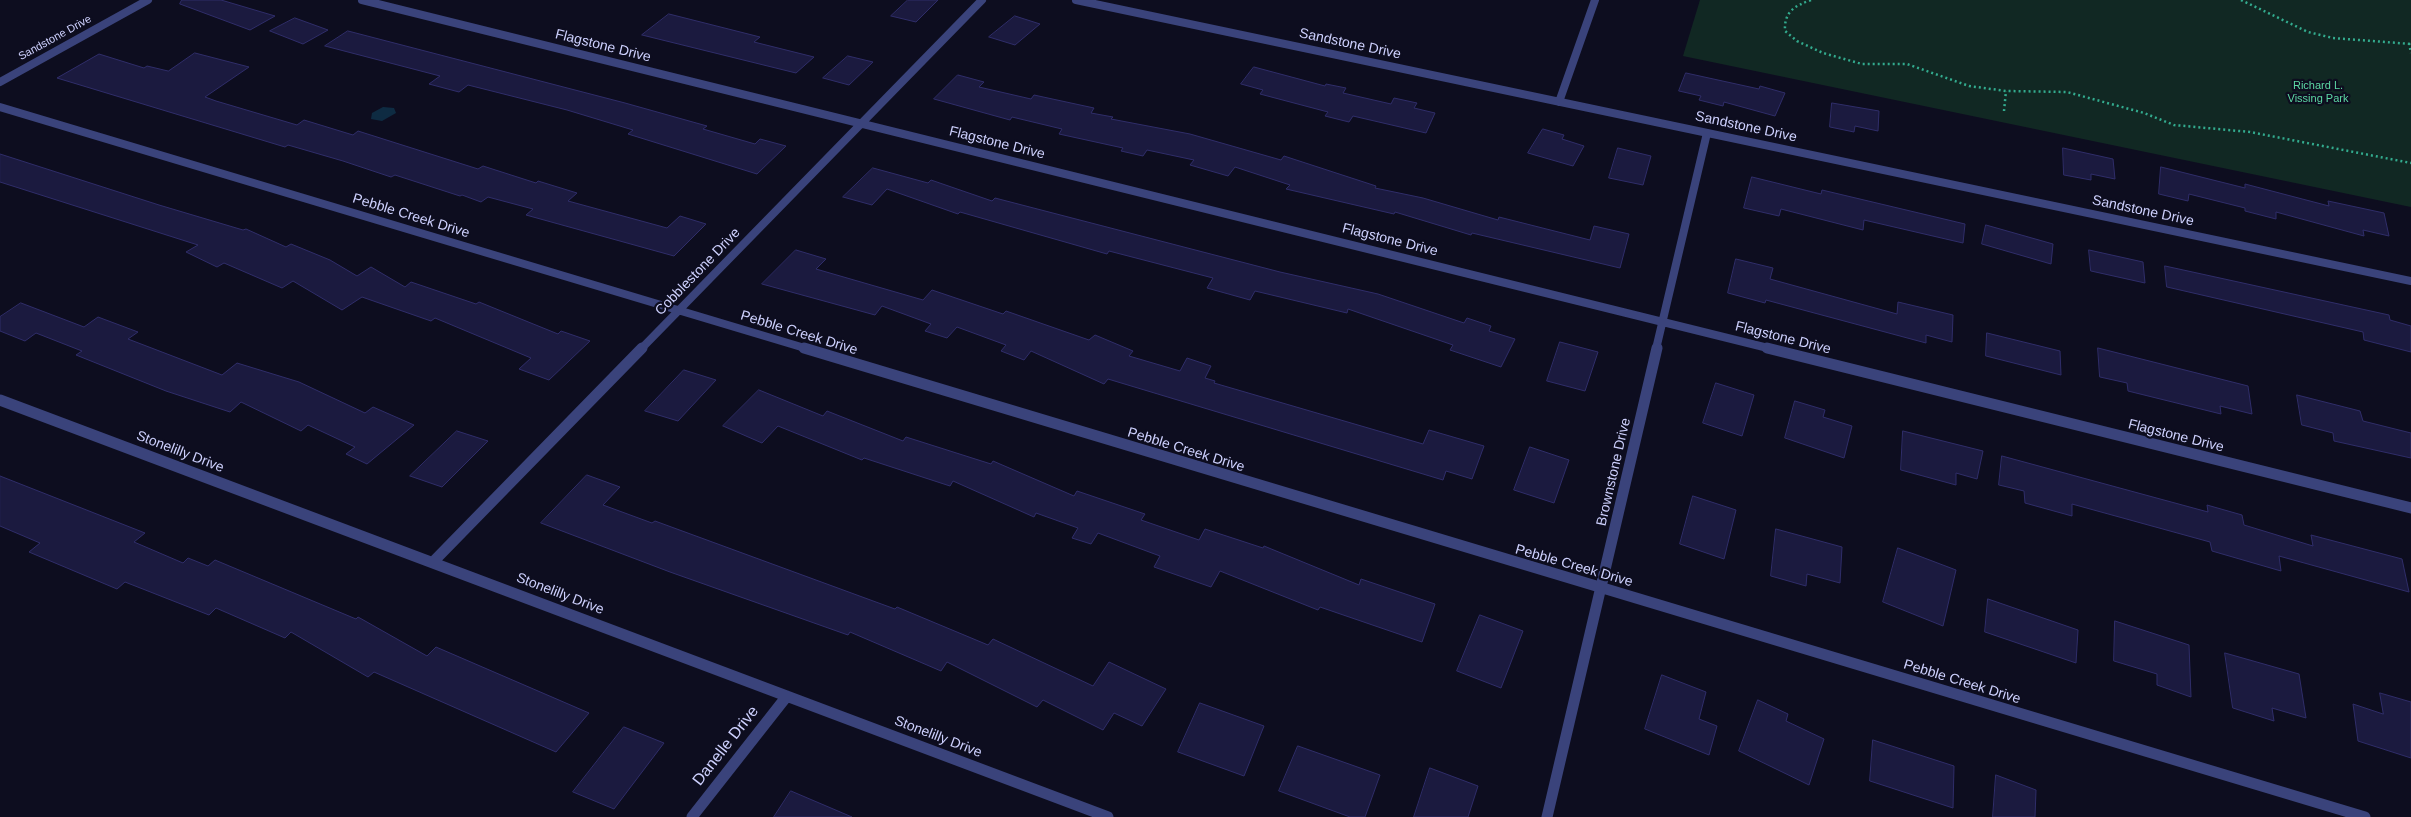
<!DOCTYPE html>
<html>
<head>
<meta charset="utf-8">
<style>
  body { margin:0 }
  canvas { display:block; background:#0d0d1f }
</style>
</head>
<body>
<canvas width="2411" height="817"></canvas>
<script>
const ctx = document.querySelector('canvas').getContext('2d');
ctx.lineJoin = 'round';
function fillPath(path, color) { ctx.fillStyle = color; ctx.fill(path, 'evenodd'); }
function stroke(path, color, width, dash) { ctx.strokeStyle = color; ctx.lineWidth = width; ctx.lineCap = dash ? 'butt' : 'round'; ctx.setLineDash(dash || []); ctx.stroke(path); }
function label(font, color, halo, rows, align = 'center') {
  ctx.font = font + ' Helvetica,sans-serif'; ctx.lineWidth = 4.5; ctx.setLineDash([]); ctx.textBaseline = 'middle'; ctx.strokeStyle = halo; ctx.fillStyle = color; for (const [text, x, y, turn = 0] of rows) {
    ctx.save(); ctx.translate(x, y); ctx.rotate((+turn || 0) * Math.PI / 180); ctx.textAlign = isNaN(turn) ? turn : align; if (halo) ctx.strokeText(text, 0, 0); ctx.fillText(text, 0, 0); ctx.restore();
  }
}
fillPath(new Path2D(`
  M1700 0H2411V207L1683 56Z`), '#112823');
fillPath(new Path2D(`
  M383 107 394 108 396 113 382 121 371 119 372 113Z`), '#0e2b42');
const building = new Path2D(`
  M182 0H221L275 16 250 30 180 4Z
  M908 0H938L916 22 891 16Z
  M669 14 760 37 754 42 814 57 796 73 642 35Z
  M1015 16 1040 24 1015 45 989 37Z
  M295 18 328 30 303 44 270 31Z
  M348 31 625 103 707 126 703 129 755 144 760 139 786 146 757 174 628 134 633 130 567 110 468 85 459 92 429 84 440 76 325 46Z
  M195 53 249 67 205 97 216 101 297 125 304 120 353 135 358 131 478 169 483 166 536 183 538 181 577 193 568 201 667 228 680 216 706 224 674 256 526 215 533 209 488 197 481 202 462 195 460 196 395 175 391 177 343 161 288 145 285 147 57 78 99 54 144 68 147 66 168 71Z
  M848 56 873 62 849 85 823 78Z
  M1254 67 1325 86 1326 84 1346 88 1343 93 1391 104 1394 98 1417 103 1414 108 1435 113 1426 133 1353 116 1349 122 1325 116 1328 112 1260 94 1263 90 1241 84Z
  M1686 73 1759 89 1760 86 1785 93 1775 116 1724 102 1723 106 1699 100 1701 96 1679 91Z
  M958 75 984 82 979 87 1031 99 1034 95 1094 108 1091 113 1113 117 1111 119 1190 134 1281 160 1284 156 1376 186 1375 188 1423 198 1498 220 1499 217 1590 240 1594 226 1629 234 1620 268 1472 233 1471 235 1395 212 1394 214 1286 189 1290 185 1235 167 1228 176 1190 165 1194 160 1147 150 1143 156 1121 151 1123 148 1059 134 1062 129 1012 117 1010 120 934 99Z
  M1832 103 1879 111 1878 131 1855 126 1854 132 1830 127Z
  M1543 129 1564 135 1562 139 1584 146 1573 166 1528 153Z
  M1618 148 1651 156 1643 185 1609 178Z
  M2063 148 2113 159 2115 179 2091 174V180L2064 175Z
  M0 154 159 205 243 230 246 229 286 247 291 244 330 260 357 276 371 267 405 287 411 282 476 304 479 302 558 334 561 331 590 341 549 380 519 369 531 358 435 318 431 321 362 297 342 310 293 281 282 288 224 263 217 267 186 252 198 245 0 182Z
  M2161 167 2245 188V184L2329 206 2328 201 2384 213 2389 236 2363 230 2364 236 2276 212V219L2245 211V208L2189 194 2188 201 2159 194Z
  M873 168 928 183 931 180 992 201 995 198 1280 272 1378 294 1464 323 1467 318 1491 326 1489 331 1515 339 1501 367 1450 350 1453 345 1348 309 1347 313 1255 291 1250 300 1207 288 1213 278 1109 251 1107 254 960 212 958 214 887 189 872 205 843 197Z
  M1752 177 1821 194 1822 190 1965 224 1963 243 1864 220 1863 230 1781 209 1779 216 1744 208Z
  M1986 225 2053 244 2051 264 1982 244Z
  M796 250 826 259 816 269 923 300 932 290 1003 314 1006 311 1089 340 1095 335 1133 351 1129 356 1180 371 1187 358 1211 366 1205 378 1215 381 1214 383 1423 444 1429 430 1484 446 1472 479 1446 471 1443 480 1108 379 1104 384 1031 351 1024 360 1001 351 1006 345 957 327 947 338 925 331 931 324 882 306 875 315 762 284Z
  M2089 250 2143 262 2145 283 2091 271Z
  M1736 259 1773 268 1770 279 1897 314 1898 302 1953 315 1952 342 1926 335V343L1766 300 1765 303 1728 293Z
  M2165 266 2389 315 2390 320 2411 326V352L2364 340 2363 332 2167 287Z
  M21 303 84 327 98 317 138 332 128 339 222 375 237 363 299 382 365 413 373 407 414 425 367 464 346 454 355 447 308 425 301 431 241 402 230 412 166 391 76 355 82 351 36 333 25 341 0 331V317Z
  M1987 333 2060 351 2061 375 1986 356Z
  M1560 342 1598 352 1585 391 1547 381Z
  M2098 348 2248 386 2252 414 2220 406 2221 414 2128 391 2127 383 2100 377Z
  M684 370 716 380 678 421 645 411Z
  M1716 383 1754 395 1742 436 1703 423Z
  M759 390 823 416 827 411 903 441 906 437 991 464 993 461 1074 496 1077 491 1145 514 1141 520 1199 540 1205 529 1263 548 1264 546 1359 585 1361 579 1435 604 1422 642 1320 607 1318 610 1220 571 1211 587 1154 567 1160 556 1098 533 1091 544 1072 538 1078 528 1036 513 1034 517 953 481 950 486 864 458 862 460 778 426 762 443 723 426Z
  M2297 395 2360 411 2363 421 2411 433V458L2334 441 2333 433 2302 425Z
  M1795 401 1825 410 1823 417 1852 426 1844 458 1785 438Z
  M457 431 488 441 442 487 410 476Z
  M1903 431 1983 451 1977 479 1956 473V485L1901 470Z
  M1530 447 1569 460 1554 503 1514 490Z
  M2002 456 2208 512 2207 505 2242 515 2244 525 2313 546 2311 535 2402 559 2409 592 2279 556 2281 571 2212 551 2210 542 2072 504V516L2025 503 2024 491 1999 485Z
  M587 475 620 487 603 505 652 523 655 521 895 609 897 607 988 645 993 639 1093 686 1109 662 1166 689 1142 726 1114 713 1103 730 1043 700 1037 707 947 662 941 671 850 632 848 635 670 572 541 523Z
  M0 476 145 533 134 542 183 563 188 558 208 566 215 560 356 619 358 617 427 656 436 647 589 713 556 752 374 672 368 677 291 632 285 638 216 608 209 615 125 582 117 589 29 552 40 543 0 526Z
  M1693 496 1736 510 1724 559 1680 544Z
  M1776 529 1842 547 1840 583 1807 574 1806 586 1771 576Z
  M1898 548 1956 570 1943 626 1883 602Z
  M1988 599 2078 630 2076 663 1985 632Z
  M1480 615 1523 631 1501 688 1457 671Z
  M2115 621 2189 645 2191 697 2157 685V674L2114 661Z
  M2225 653 2299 674 2306 718 2272 708 2274 721 2233 708Z
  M1662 675 1706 692 1699 719 1717 726 1709 755 1645 729Z
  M2380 693 2411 702V758L2358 741 2353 704 2383 714Z
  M1758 700 1788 714 1786 721 1824 739 1809 785 1739 751Z
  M1200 703 1264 726 1244 776 1178 752Z
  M624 727 664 743 614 809 573 792Z
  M1873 740 1954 766 1953 808 1870 781Z
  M1298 746 1380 775 1365 817H1350L1279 791Z
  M1430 768 1478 786 1468 817H1414Z
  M1996 775 2036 790 2035 817H1993Z
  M791 791 852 817H774Z`);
fillPath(building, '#1b1a3f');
stroke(building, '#2f2d69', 1);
stroke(new Path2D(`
  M1811 0C1794 6 1784 12 1785 31L1797 41 1823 53 1862 64H1907L1969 86 2006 91 2067 92 2144 113 2174 125 2250 132 2411 163
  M2241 0 2308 32 2333 38 2411 44
  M2409 43 2411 53
  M2004 111 2006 91`), '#33ab8e', 2.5, [2, 3]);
stroke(new Path2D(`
  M362 0 1772 349
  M1076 0 2411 281
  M0 82 148 0
  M1559 102 1595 0
  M0 107 808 349
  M641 349 982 0
  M1656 349 1707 133`), '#3a437b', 8);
stroke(new Path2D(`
  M804 348 2365 817
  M1767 348 2411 508
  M0 400 1108 817
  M433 562 642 348
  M692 817 787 696
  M1547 817 1657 348`), '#3a437b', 11);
label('11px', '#cdd0fd', '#0d0d1f', [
  ["Sandstone Drive",55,38,-29]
]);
label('11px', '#5dd8a4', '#0d0d1f', [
  ["Richard L.",2318,86],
  ["Vissing Park",2318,99]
]);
label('14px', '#cdd0fd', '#0d0d1f', [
  ["Sandstone Drive",1350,44,12],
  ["Flagstone Drive",603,46,14],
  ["Sandstone Drive",1746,127,12],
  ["Flagstone Drive",997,143,14],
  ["Sandstone Drive",2143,211,12],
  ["Pebble Creek Drive",411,216,17],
  ["Flagstone Drive",1390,240,14],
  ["Cobblestone Drive",698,272,-46],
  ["Pebble Creek Drive",799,333,17],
  ["Flagstone Drive",1783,338,14],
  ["Flagstone Drive",2176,436,14],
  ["Pebble Creek Drive",1186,450,17],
  ["Stonelilly Drive",180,452,21],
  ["Brownstone Drive",1614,472,-77],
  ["Pebble Creek Drive",1574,566,16],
  ["Stonelilly Drive",560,594,21],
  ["Pebble Creek Drive",1962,682,17],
  ["Stonelilly Drive",938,737,21]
]);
label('16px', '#cdd0fd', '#0d0d1f', [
  ["Danelle Drive",726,746,-52]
]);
</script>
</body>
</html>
